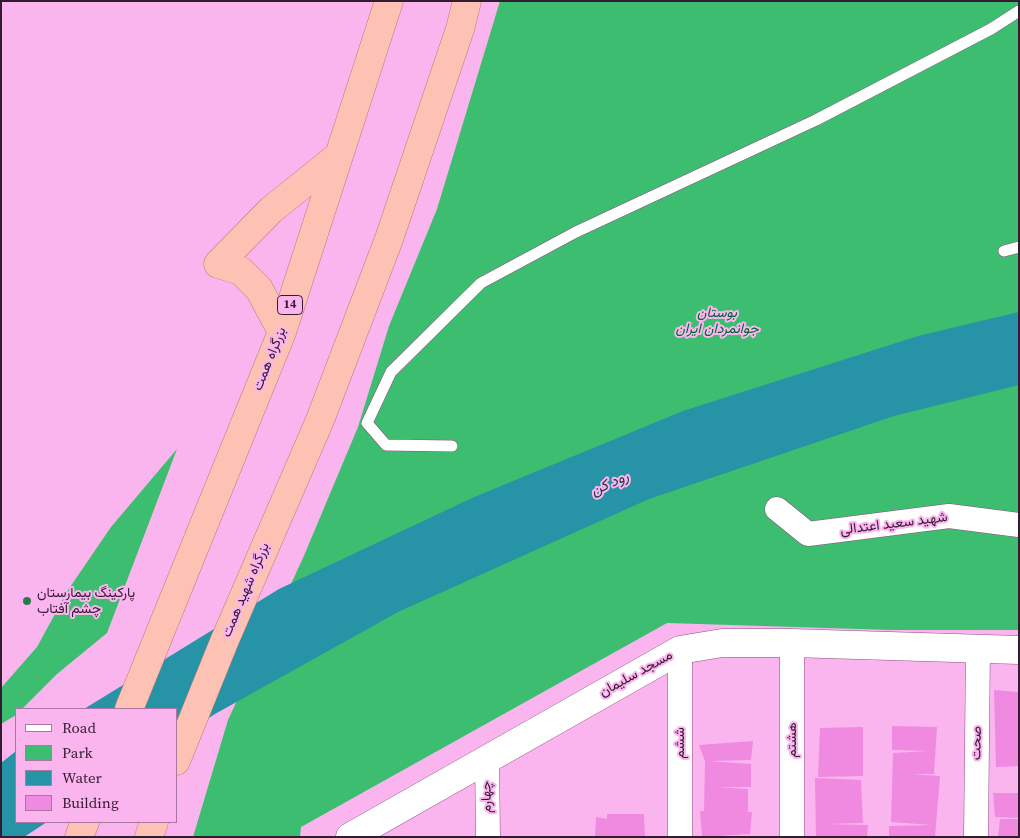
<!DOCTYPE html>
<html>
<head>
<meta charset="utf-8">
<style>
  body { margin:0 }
  #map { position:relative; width:1020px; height:838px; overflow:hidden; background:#fab5ee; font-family:"Source Serif 4",serif }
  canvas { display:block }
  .frame { position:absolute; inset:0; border:2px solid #351b31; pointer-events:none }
  .legend { position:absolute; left:15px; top:708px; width:162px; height:115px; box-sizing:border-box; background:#fab5ee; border:1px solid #ab77a2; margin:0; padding:6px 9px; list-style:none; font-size:15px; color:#351b31 }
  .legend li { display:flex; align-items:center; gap:10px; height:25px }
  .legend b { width:25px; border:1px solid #ab77a2 }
</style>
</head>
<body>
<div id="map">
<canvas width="1020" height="838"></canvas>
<div class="frame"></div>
<ul class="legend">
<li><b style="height:6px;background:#fff"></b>Road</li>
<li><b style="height:14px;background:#3cbd6f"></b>Park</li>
<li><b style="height:14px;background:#2793a6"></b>Water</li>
<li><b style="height:14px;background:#ef8ae0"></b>Building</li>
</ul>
</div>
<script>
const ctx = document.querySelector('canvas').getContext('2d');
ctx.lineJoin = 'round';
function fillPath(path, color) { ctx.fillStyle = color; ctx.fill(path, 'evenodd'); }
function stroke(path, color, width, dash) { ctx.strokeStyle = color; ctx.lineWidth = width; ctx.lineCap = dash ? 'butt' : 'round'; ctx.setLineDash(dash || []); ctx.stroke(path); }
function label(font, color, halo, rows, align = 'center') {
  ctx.font = font + ' "Source Serif 4",Vazirmatn,serif'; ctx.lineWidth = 4; ctx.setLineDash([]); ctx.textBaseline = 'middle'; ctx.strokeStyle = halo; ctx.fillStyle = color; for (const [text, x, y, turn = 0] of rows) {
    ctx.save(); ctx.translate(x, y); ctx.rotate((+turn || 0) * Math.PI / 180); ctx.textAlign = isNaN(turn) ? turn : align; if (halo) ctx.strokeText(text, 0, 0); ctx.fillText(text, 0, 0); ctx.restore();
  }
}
fillPath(new Path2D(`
  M500 1H1019V630H891L667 623 301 827 300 837H193L228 720 303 558 358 427 389 326 437 209Z
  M177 449 107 633 57 674 22 709H16V715L1 724V688L37 647 68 590 111 527Z`), '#3cbd6f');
fillPath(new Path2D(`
  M1019 312V385L894 416 649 499 398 612 215 714 176 739V709H84L279 589 472 498 683 411 918 336Z
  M16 751V822H47L24 837H1V763Z`), '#2793a6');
fillPath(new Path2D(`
  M994 690 1019 692V766L996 767Z
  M892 726 937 727 934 774H911L940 776 935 837H889V826L932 825 891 822 893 753 929 751 892 750Z
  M863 727V776L818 777 820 728Z
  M753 741 751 760 709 761 751 764V787H718L748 789V812H752L750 834 702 837 700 811H704L705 761 699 745Z
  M815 778 861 780 863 823 826 824 868 825 867 837H816Z
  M993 793H1019V818L995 817Z
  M607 814H644L645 837 595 836 596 817 607 819Z
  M1000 819H1019V837H998Z`), '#ef8ae0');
const service = new Path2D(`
  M1004 251 1019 247
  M452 446 386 445 367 423 391 372 481 283 576 232 816 120 991 29 1019 11`);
const minor = new Path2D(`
  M777 509 808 534 949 516 1019 525
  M680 650V837
  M487 758 488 837
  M792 837V643
  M976 837 978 649`);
const tertiary = new Path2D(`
  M350 837 680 650 722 643H792L1019 650`);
const trunk = new Path2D(`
  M282 332 259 289 241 271 218 264 271 210 337 157
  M129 709 282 332 389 1
  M176 761 224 642 320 420 389 239 460 29 467 1
  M79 837 85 822
  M149 837 154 822`);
stroke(service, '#8d4f84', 12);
stroke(minor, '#8d4f84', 25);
stroke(tertiary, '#8d4f84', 29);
stroke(trunk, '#b77d7a', 29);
stroke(service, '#fff', 11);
stroke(minor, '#fff', 24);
stroke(tertiary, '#fff', 28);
stroke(trunk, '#fec2b4', 28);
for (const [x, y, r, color] of [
  [27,601,5,"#2b7948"]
]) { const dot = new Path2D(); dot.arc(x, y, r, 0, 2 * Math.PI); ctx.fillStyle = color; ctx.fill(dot); stroke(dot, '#fab5ee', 2); }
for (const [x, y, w] of [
  [290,305,25]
]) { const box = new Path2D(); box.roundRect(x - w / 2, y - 9.5, w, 19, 4); ctx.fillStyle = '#fab5ee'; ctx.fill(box); stroke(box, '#351b31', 1); }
label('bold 12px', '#351b31', null, [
  ["14",290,305]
]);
label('italic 14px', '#006431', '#fab5ee', [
  ["بوستان",717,313],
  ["جوانمردان ایران",717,329]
]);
label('14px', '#351b31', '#fab5ee', [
  ["بزرگراه همت",270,359,-68],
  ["شهید سعید اعتدالی",894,524,-7],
  ["بزرگراه شهید همت",246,590,-67],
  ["مسجد سلیمان",636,674,-29],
  ["هشتم",792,740,-90],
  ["ششم",680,743,-90],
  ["صحت",977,743,-89],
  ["چهارم",487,797,-91]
]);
label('14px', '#351b31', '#fab5ee', [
  ["پاركينگ بيمارستان",37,593],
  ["چشم آفتاب",37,609]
], 'left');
label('italic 15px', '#203f45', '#fab5ee', [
  ["رود کن",610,484,-24]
]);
</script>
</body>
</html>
